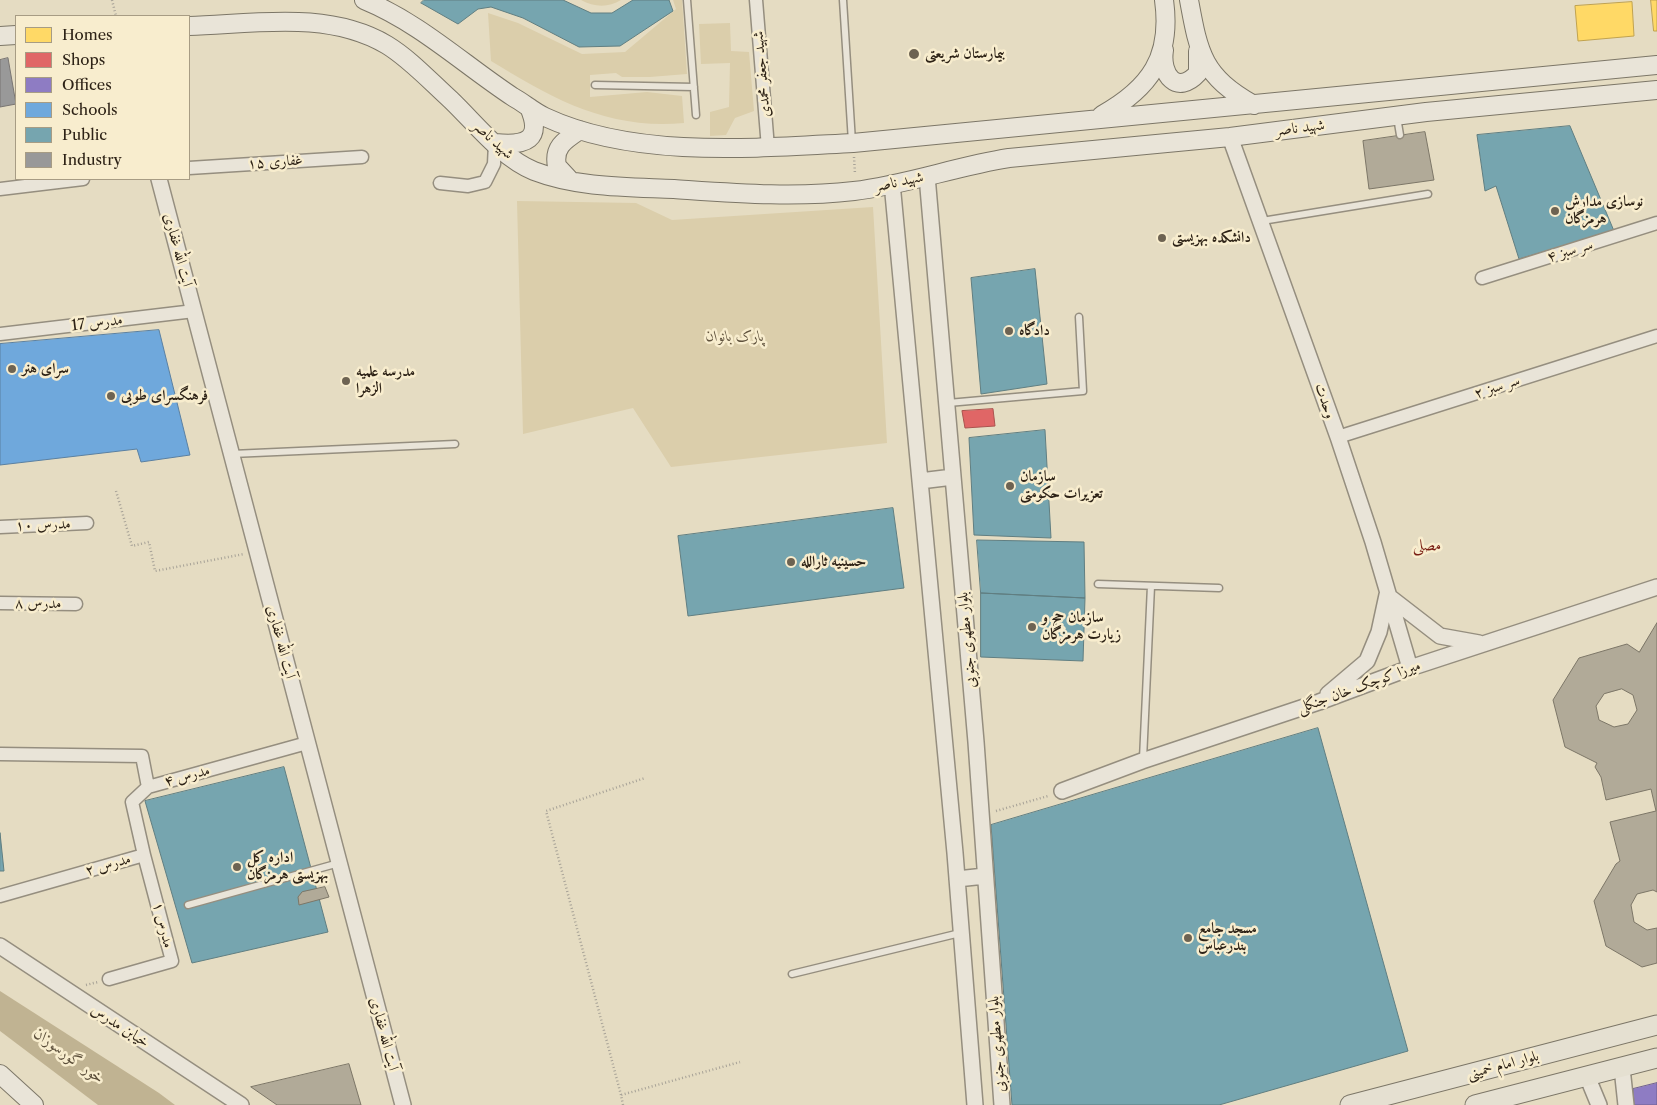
<!DOCTYPE html>
<html>
<head>
<meta charset="utf-8">
<style>
  body { margin:0 }
  #map { position:relative; width:1657px; height:1105px; overflow:hidden; background:#e5dcc2; font-family:"Libre Caslon Text",serif }
  canvas { display:block }
  .legend { position:absolute; left:15px; top:15px; width:175px; height:165px; box-sizing:border-box; background:#f8edce; border:1px solid #a79c84; margin:0; padding:6px 9px; list-style:none; font-size:15px; color:#2d2216 }
  .legend li { display:flex; align-items:center; gap:10px; height:25px }
  .legend b { width:25px; border:1px solid #a79c84 }
</style>
</head>
<body>
<div id="map">
<canvas width="1657" height="1105"></canvas>
<ul class="legend">
<li><b style="height:14px;background:#ffd966"></b>Homes</li>
<li><b style="height:14px;background:#e06666"></b>Shops</li>
<li><b style="height:14px;background:#8e7cc3"></b>Offices</li>
<li><b style="height:14px;background:#6fa8dc"></b>Schools</li>
<li><b style="height:14px;background:#76a5af"></b>Public</li>
<li><b style="height:14px;background:#999"></b>Industry</li>
</ul>
</div>
<script>
const ctx = document.querySelector('canvas').getContext('2d');
ctx.lineJoin = 'round';
function fillPath(path, color) { ctx.fillStyle = color; ctx.fill(path, 'evenodd'); }
function stroke(path, color, width, dash) { ctx.strokeStyle = color; ctx.lineWidth = width; ctx.lineCap = dash ? 'butt' : 'round'; ctx.setLineDash(dash || []); ctx.stroke(path); }
function label(font, color, halo, rows, align = 'center') {
  ctx.font = font + ' "Libre Caslon Text",Amiri,serif'; ctx.lineWidth = 5; ctx.setLineDash([]); ctx.textBaseline = 'middle'; ctx.strokeStyle = halo; ctx.fillStyle = color; for (const [text, x, y, turn = 0] of rows) {
    ctx.save(); ctx.translate(x, y); ctx.rotate((+turn || 0) * Math.PI / 180); ctx.textAlign = isNaN(turn) ? turn : align; if (halo) ctx.strokeText(text, 0, 0); ctx.fillText(text, 0, 0); ctx.restore();
  }
}
fillPath(new Path2D(`
  M581 0H621C608 8 594 7 581 0Z
  M673 0H682L687 74 650 77H622L616 73 590 75V97L647 92 682 96 684 123C608 130 553 99 491 61L488 13 518 23 582 54 625 52 676 9Z
  M730 23 731 51 749 52 754 111 735 118 726 135 710 136V112L729 107 730 63 701 64 699 24Z
  M517 201 636 203 672 220 873 207 887 443 671 467 633 408 523 434Z`), '#dbceab');
fillPath(new Path2D(`
  M0 991 159 1093 175 1105H98L0 1031Z`), '#c0b392');
const homes = new Path2D(`
  M1651 0H1657V31H1654Z
  M1632 2 1634 36 1578 41 1575 6Z`);
fillPath(homes, '#ffd966');
stroke(homes, '#c0a24e', 1);
const shops = new Path2D(`
  M993 409 995 426 965 428 962 411Z`);
fillPath(shops, '#e06666');
stroke(shops, '#aa524e', 1);
const offices = new Path2D(`
  M1657 1083V1105H1634L1633 1089Z`);
fillPath(offices, '#8e7cc3');
stroke(offices, '#71618f', 1);
const schools = new Path2D(`
  M159 330 190 455 141 462 137 449 0 465V344Z`);
fillPath(schools, '#6fa8dc');
stroke(schools, '#5b80a1', 1);
const public = new Path2D(`
  M424 0H563L591 13H612L633 0H669L673 11 620 46 579 47 523 18 491 7 478 9 458 24 421 3Z
  M1570 126 1614 231 1519 259 1496 186 1485 191 1477 135Z
  M1035 269 1047 384 981 394 971 278Z
  M1045 430 1051 538 974 535 969 438Z
  M893 508 904 588 688 616 678 536Z
  M977 540 1084 542 1085 598 981 593Z
  M981 593 1085 598 1083 661 981 657Z
  M1318 728 1408 1051 1219 1105H1012L991 825Z
  M284 767 328 932 192 963 145 801Z
  M0 833 4 871H0Z`);
fillPath(public, '#76a5af');
stroke(public, '#607e81', 1);
const industry = new Path2D(`
  M8 58 16 104 0 107V60Z`);
fillPath(industry, '#999');
stroke(industry, '#797572', 1);
const building = new Path2D(`
  M1425 132 1434 180 1369 189 1363 141Z
  M1657 623V892L1653 890 1637 894 1631 905 1634 922 1647 930 1657 928V963L1642 967 1606 946 1594 901 1616 864 1620 861 1610 822 1656 811 1651 789 1606 800 1601 777 1595 767 1597 763 1565 747 1553 700 1579 658 1627 644 1639 652ZM1622 689 1633 695 1637 710 1628 724 1614 727 1599 720 1596 706 1604 694Z
  M325 887 329 897 299 905 298 897 302 892Z
  M349 1064 361 1105H277L251 1087Z`);
fillPath(building, '#b1aa98');
stroke(building, '#7c7667', 1);
const service = new Path2D(`
  M687 0 696 115
  M843 0 852 142
  M595 85 694 87
  M1397 117 1400 135
  M1262 221 1428 194
  M948 403 1083 391 1079 317
  M232 454 455 444
  M1098 584 1219 588
  M1143 759 1151 586
  M188 905 339 863
  M792 974 960 933`);
const minor = new Path2D(`
  M756 0 768 148
  M189 168 362 157
  M440 183 468 186 485 182 494 164 495 143
  M0 189 83 179
  M1482 278 1657 223
  M0 334 194 311
  M1338 437 1657 336
  M0 527 87 523
  M0 603 76 604
  M0 754 142 756 148 787
  M0 896 144 855 132 802 148 787 307 743
  M109 979 172 961 144 855`);
const tertiary = new Path2D(`
  M1230 137 1338 437 1373 542 1410 668
  M927 176 976 742 1002 1105
  M159 179 403 1105
  M892 183 955 853 975 1105
  M920 481 953 477
  M1328 694 1367 661 1379 632 1387 595 1440 636 1479 643
  M1062 791 1142 761 1319 702 1410 668 1657 587
  M957 879 985 876
  M0 946 241 1105
  M1622 1068 1626 1105
  M1587 1076 1599 1105`);
const secondary = new Path2D(`
  M364 0C420 23 463 64 513 97 524 103 534 112 545 117 635 159 756 148 853 143L1657 65
  M1189 0C1199 55 1203 76 1254 105
  M189 26C254 24 328 10 387 45 410 59 431 82 451 100 476 124 502 158 534 171 578 188 628 187 674 189 734 193 794 198 854 191 906 185 957 166 1009 158L1230 137 1426 112 1657 90
  M0 36 16 35
  M1164 50C1160 75 1177 96 1198 73V51
  M1102 115C1150 88 1172 57 1164 0
  M495 143C526 146 543 140 529 107
  M570 180 557 166C553 147 565 140 580 130
  M0 1074 34 1105`);
const primary = new Path2D(`
  M1350 1105 1657 1025
  M1475 1105 1657 1058`);
stroke(service, '#958e7f', 9);
stroke(minor, '#958e7f', 15);
stroke(tertiary, '#958e7f', 18);
stroke(secondary, '#7c7667', 20);
stroke(primary, '#7c7667', 21);
stroke(new Path2D(`
  M112 0 116 16
  M854 157 855 174
  M116 491 132 546 149 542 155 571 244 554
  M996 811 1048 796
  M86 985 98 982
  M621 1095 546 811 645 778
  M623 1105 621 1095 740 1062`), '#a7a297', 2.5, [1, 2.5]);
stroke(service, '#e9e4d8', 6);
stroke(minor, '#e9e4d8', 12);
stroke(tertiary, '#e9e4d8', 15);
stroke(secondary, '#e9e4d8', 18);
stroke(primary, '#e5e0d1', 19);
for (const [x, y, r, color] of [
  [914,54,6,"#6d6352"],
  [1555,211,5,"#6d6352"],
  [1162,238,5,"#6d6352"],
  [1009,331,5,"#6d6352"],
  [12,369,5,"#6d6352"],
  [346,381,5,"#6d6352"],
  [111,396,5,"#6d6352"],
  [1010,486,5,"#6d6352"],
  [791,562,5,"#6d6352"],
  [1032,627,5,"#6d6352"],
  [237,867,5,"#6d6352"],
  [1188,938,5,"#6d6352"]
]) { const dot = new Path2D(); dot.arc(x, y, r, 0, 2 * Math.PI); ctx.fillStyle = color; ctx.fill(dot); stroke(dot, '#f8edce', 2); }
label('bold 15px', '#2d2216', '#f8edce', [
  ["بیمارستان شریعتی",925,54],
  ["نوسازی مدارش",1565,202],
  ["هرمزگان",1565,219],
  ["دانشکده بهزیستی",1172,238],
  ["دادگاه",1019,331],
  ["سرای هنر",22,369],
  ["مدرسه علمیه",356,372],
  ["الزهرا",356,389],
  ["فرهنگسرای طوبی",121,396],
  ["سازمان",1020,477],
  ["تعزیرات حکومتی",1020,494],
  ["حسینیه ثارالله",801,562],
  ["سازمان حج و",1042,618],
  ["زیارت هرمزگان",1042,635],
  ["اداره کل",247,858],
  ["بهزیستی هرمزگان",247,875],
  ["مسجد جامع",1198,929],
  ["بندرعباس",1198,946]
], 'left');
label('15px', '#2d2216', '#f8edce', [
  ["شهید جعفر محمدی",762,74,-95],
  ["شهید ناصر",1300,128,-7],
  ["شهید ناصر",493,140,42],
  ["غفاری ۱۵",275,162,-4],
  ["شهید ناصر",899,182,-12],
  ["آیت الله غفاری",178,250,75],
  ["سر سبز ۴",1570,251,-17],
  ["مدرس 17",97,323,-7],
  ["سر سبز ۲",1497,387,-18],
  ["وحدت",1325,401,71],
  ["مدرس ۱۰",43,525,-2],
  ["مدرس ۸",38,604],
  ["بلوار مطهری جنوبی",967,640,-95],
  ["آیت الله غفاری",281,642,75],
  ["میرزا کوچک خان جنگلی",1359,687,-20],
  ["مدرس ۴",187,776,-15],
  ["مدرس ۲",108,865,-16],
  ["مدرس ۱",163,925,76],
  ["خیابن مدرس",120,1026,33],
  ["آیت الله غفاری",384,1034,75],
  ["بلوار مطهری جنوبی",997,1044,-94],
  ["بلوار امام خمینی",1503,1065,-15]
]);
label('italic 15px', '#5f523d', '#f8edce', [
  ["پارک بانوان",735,337]
]);
label('16px', '#7a1f14', '#f8edce', [
  ["مصلی",1427,545]
]);
label('italic 16px', '#5b4e3a', '#f8edce', [
  ["خور گورسوزان",69,1056,36]
]);
</script>
</body>
</html>
